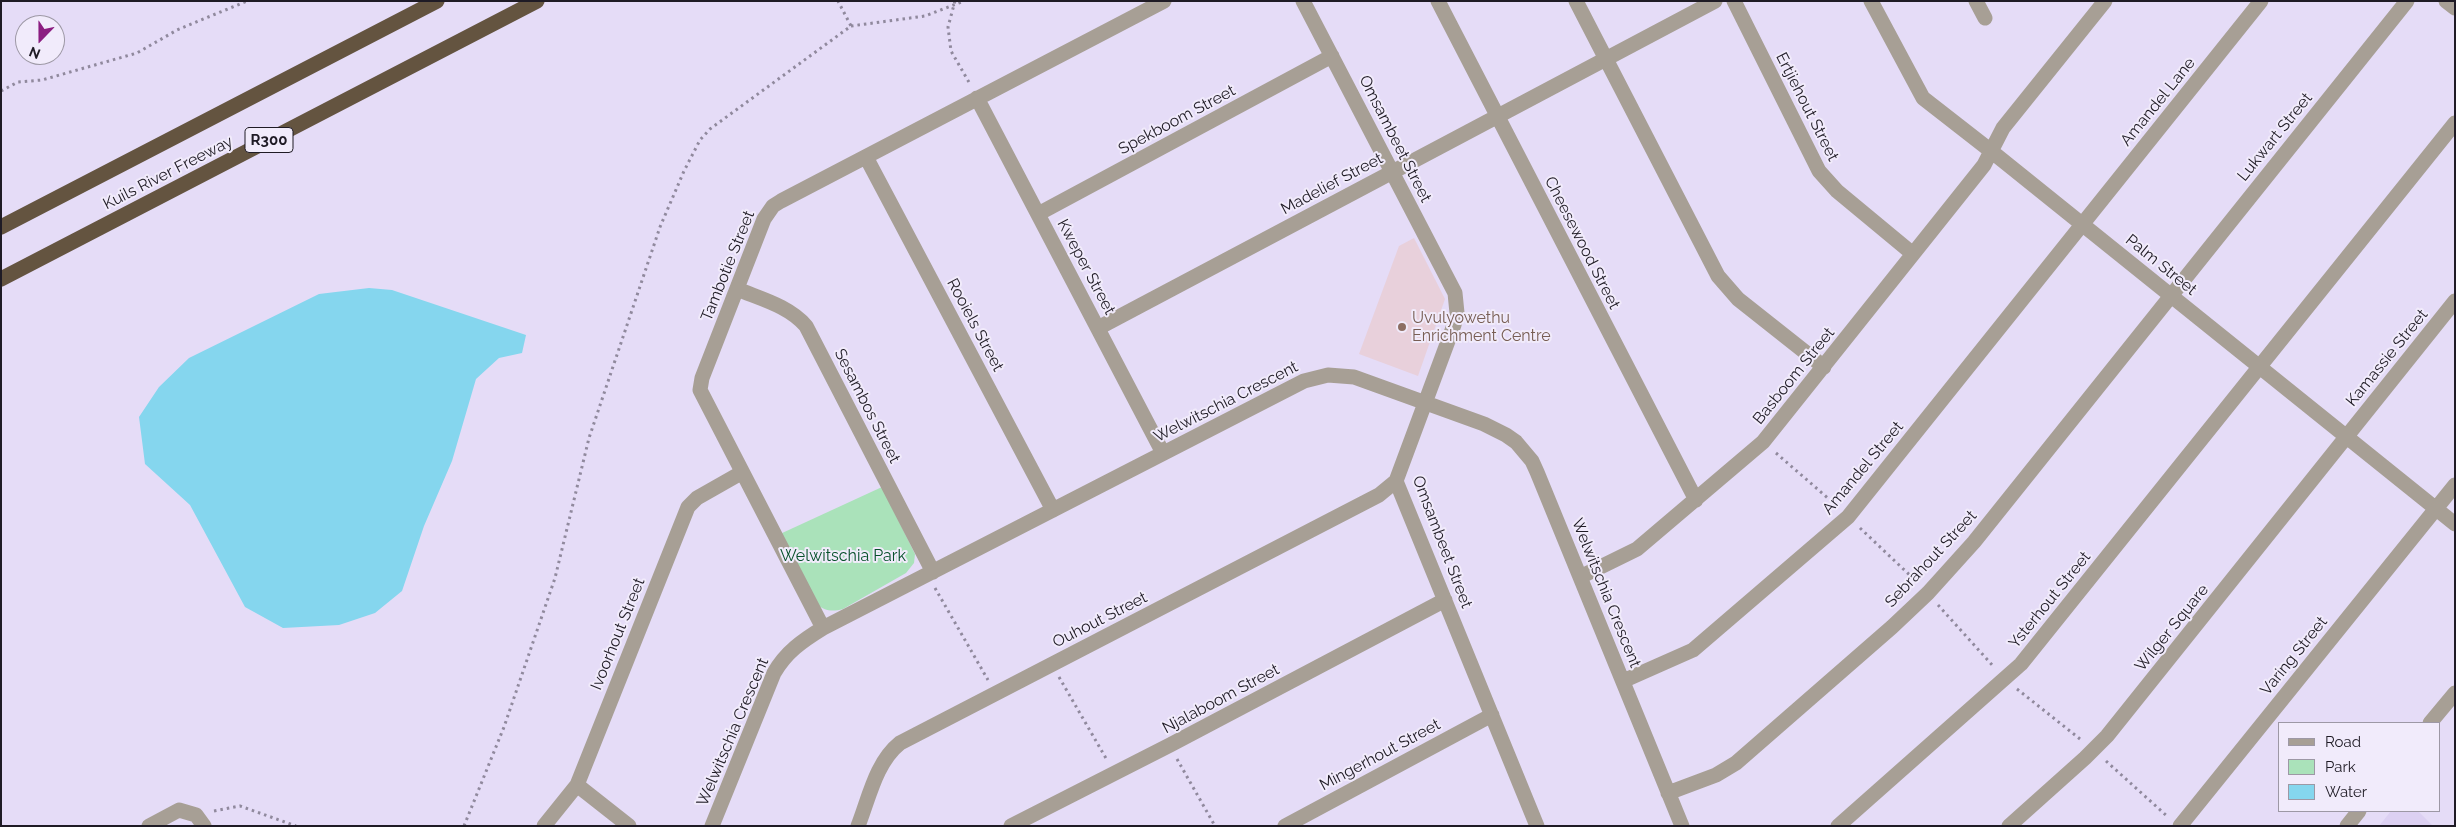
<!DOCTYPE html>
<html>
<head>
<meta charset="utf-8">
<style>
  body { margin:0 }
  #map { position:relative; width:2456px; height:827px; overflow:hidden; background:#e5dcf7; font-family:Raleway,sans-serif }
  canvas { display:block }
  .frame { position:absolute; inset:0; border:2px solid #1f1b25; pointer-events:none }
  .legend { position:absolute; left:2278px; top:722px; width:162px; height:90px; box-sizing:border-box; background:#f1ebfb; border:1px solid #9d98a5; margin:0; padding:6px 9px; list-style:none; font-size:15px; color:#1f1b25 }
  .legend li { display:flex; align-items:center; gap:10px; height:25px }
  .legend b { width:25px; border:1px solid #9d98a5 }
  .north { position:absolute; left:15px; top:15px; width:50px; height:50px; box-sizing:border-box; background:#f1ebfb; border:1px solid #9d98a5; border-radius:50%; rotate:202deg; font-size:14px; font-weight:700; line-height:20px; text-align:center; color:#1f1b25 }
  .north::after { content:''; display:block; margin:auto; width:18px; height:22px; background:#8b1d81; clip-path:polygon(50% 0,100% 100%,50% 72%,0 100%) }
</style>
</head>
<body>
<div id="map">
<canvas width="2456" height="827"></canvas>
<div class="frame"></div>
<ul class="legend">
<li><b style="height:6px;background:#a79f95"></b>Road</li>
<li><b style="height:14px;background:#aae2ba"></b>Park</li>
<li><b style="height:14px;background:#85d6ee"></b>Water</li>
</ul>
<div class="north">N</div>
</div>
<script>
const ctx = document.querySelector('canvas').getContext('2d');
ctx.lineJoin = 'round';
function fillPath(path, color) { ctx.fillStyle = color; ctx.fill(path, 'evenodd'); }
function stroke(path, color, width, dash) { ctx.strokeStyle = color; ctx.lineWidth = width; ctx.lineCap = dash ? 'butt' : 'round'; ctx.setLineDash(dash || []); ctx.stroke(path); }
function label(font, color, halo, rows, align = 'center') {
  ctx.font = font + ' Raleway,sans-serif'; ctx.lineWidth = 4; ctx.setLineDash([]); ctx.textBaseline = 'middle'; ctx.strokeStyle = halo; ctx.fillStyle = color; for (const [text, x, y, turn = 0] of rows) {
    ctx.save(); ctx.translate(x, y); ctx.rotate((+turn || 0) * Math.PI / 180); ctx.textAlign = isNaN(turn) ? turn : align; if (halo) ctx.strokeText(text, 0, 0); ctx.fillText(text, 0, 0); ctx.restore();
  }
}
fillPath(new Path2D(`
  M2391 811H2418L2433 826H2379Z`), '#dcd0f2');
fillPath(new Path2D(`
  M1414 238 1445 299 1418 376 1359 354 1399 246Z`), '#e8d0db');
fillPath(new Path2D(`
  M882 487 915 554 914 563 906 573 843 609C832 612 825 611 816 604L780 534Z`), '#aae2ba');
fillPath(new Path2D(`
  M369 288 392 290 526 335 522 353 499 358 476 379 452 461 424 526 402 591 375 613 339 625 283 628 245 607 190 505 145 464 139 417 159 387 189 358 319 294Z`), '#85d6ee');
stroke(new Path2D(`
  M955 1 948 27 951 51 970 84
  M851 26 925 16 964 1
  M1 91 18 82 42 80 137 53 177 30 247 1
  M1776 453 1837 506
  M1860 528 1917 582
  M935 588 988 680
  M1938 605 1994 667
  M1059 677 1107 760
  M2017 689 2080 739
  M1177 759 1215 826
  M2106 761 2168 817
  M214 811 240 806 296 826
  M464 826 504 727 555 578 589 438 660 227 684 171 700 140 710 129 851 26 838 1`), '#90899d', 3, [2.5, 4]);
stroke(new Path2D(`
  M1303 1 1455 293 1457 313 1454 325 1396 481 1537 826
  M1438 1 1696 500
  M1576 1 1718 276 1738 299 1824 367
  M1734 1 1819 171 1837 191 1913 254
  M1871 1 1923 98 1991 151 2455 524
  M1976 1 1985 18
  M2446 1 2455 8
  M977 98 1163 453
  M866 157 1053 510
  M1038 214 1332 56
  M737 289C761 299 789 306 806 326L933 572
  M1098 328 1715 1
  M1580 577 1637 549 1763 442 1984 165 2003 128 2105 1
  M823 628 700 390 702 378 764 219 773 206 781 201 1164 1
  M1623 681 1693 650 1848 517 2261 1
  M2430 723 2455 693
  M577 785 629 826
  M1668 793 1716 775 1736 763 1892 627 1928 593 1974 542 2407 1
  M149 826 179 810 196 815 204 826
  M544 826 577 785 688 507 697 498 741 473
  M712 826 774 673C786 652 802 641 823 628L1304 381 1328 375 1354 377 1484 424 1506 435 1516 442 1532 461 1537 472 1682 826
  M858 826C869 798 876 762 900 743L1379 495 1396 481
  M1011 826 1170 745 1445 600
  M1285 826 1492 715
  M1838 826 2021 664 2455 123
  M2009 826 2085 758 2107 736 2455 301
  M2180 826 2455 485
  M2347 826 2359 811`), '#a79f95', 15);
stroke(new Path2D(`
  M1 227 437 1
  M1 279 537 1`), '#645440', 15);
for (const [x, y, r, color] of [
  [1402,327,5,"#8d6e63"]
]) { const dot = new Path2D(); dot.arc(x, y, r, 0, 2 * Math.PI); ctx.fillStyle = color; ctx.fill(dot); stroke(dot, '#f1ebfb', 2); }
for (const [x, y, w] of [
  [269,140,48]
]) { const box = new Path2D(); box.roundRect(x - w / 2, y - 12.5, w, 25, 4); ctx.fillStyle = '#f1ebfb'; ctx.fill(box); stroke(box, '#1f1b25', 1); }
label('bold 15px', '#1f1b25', null, [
  ["R300",269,140]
]);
label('16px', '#1f1b25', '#f1ebfb', [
  ["Amandel Lane",2158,102,-51],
  ["Ertjiehout Street",1807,107,63],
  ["Spekboom Street",1177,120,-28],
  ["Lukwart Street",2275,137,-51],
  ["Omsambeet Street",1395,139,63],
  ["Kuils River Freeway",168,173,-27],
  ["Madelief Street",1332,184,-28],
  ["Cheesewood Street",1582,243,63],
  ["Palm Street",2161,265,39],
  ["Tambotie Street",728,266,-68],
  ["Kweper Street",1086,267,62],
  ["Rooiels Street",975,325,62],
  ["Kamassie Street",2387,358,-51],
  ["Basboom Street",1794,376,-51],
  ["Welwitschia Crescent",1226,402,-27],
  ["Sesambos Street",867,406,63],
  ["Amandel Street",1863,468,-50],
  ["Omsambeet Street",1442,542,69],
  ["Sebrahout Street",1931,559,-47],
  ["Welwitschia Crescent",1606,593,68],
  ["Ysterhout Street",2050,600,-51],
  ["Ouhout Street",1100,620,-27],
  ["Wilger Square",2172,628,-51],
  ["Ivoorhout Street",618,634,-68],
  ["Varing Street",2294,656,-51],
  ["Njalaboom Street",1221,699,-28],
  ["Welwitschia Crescent",733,732,-67],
  ["Mingerhout Street",1380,755,-28]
]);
label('16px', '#785e54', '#f1ebfb', [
  ["Uvulyowethu",1412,318],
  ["Enrichment Centre",1412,336]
], 'left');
label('16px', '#06502a', '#f1ebfb', [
  ["Welwitschia Park",843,556]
]);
</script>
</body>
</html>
